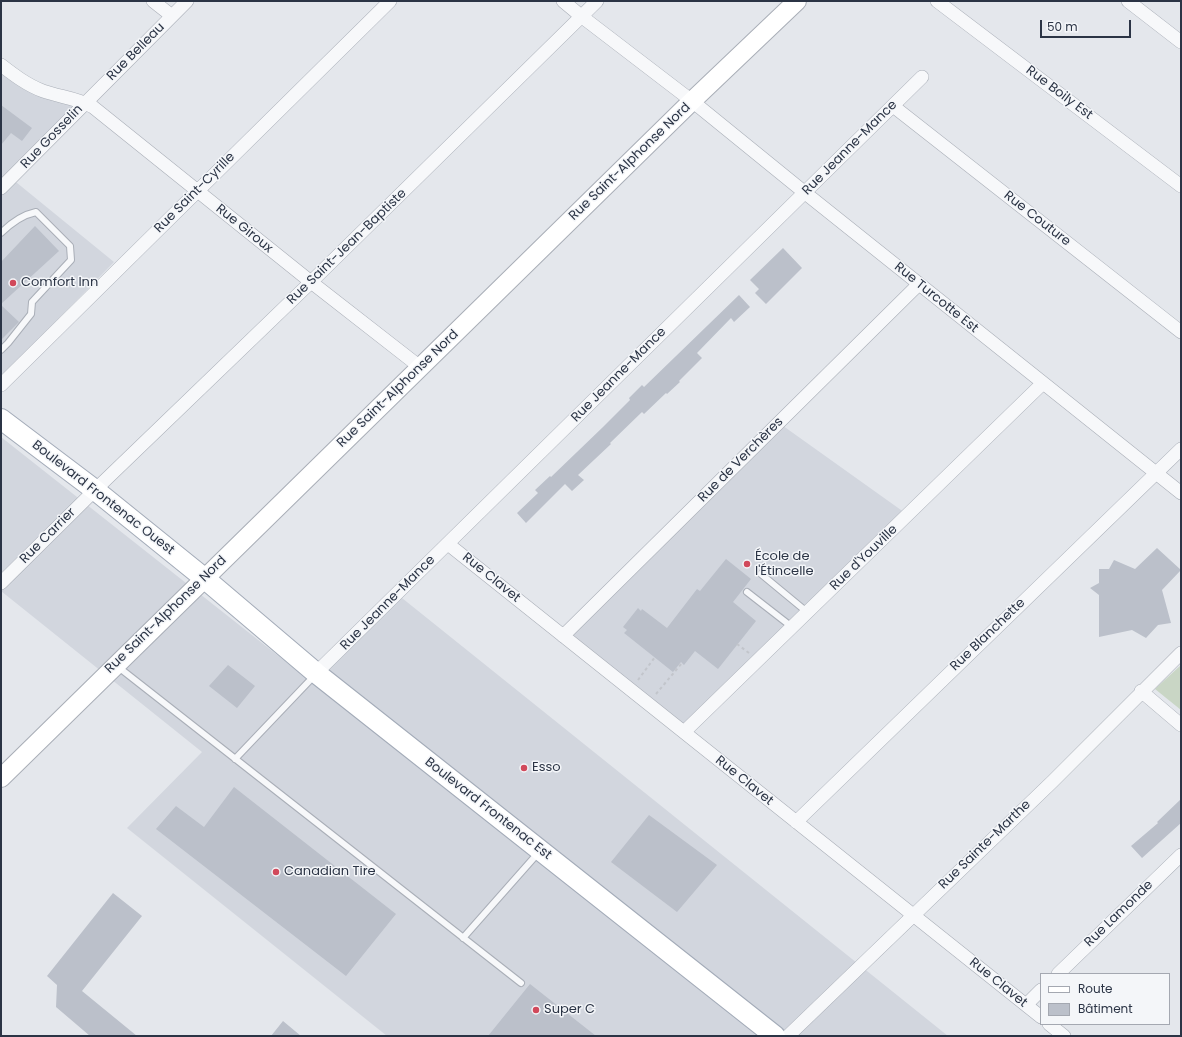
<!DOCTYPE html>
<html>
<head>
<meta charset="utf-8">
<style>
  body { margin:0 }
  #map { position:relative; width:1182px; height:1037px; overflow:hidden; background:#e4e7ec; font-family:Poppins,sans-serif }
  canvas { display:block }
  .frame { position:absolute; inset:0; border:2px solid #2b3445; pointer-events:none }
  .legend { position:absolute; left:1040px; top:973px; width:130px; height:52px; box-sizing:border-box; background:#f4f6f9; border:1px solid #a4a8b1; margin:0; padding:5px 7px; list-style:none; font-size:12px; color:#2b3445 }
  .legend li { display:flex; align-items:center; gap:8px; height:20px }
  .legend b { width:20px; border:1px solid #a4a8b1 }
  .scale { position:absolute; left:1040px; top:20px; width:91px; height:18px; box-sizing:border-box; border:2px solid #2b3445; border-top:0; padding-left:5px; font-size:12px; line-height:14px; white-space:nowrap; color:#2b3445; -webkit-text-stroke:3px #f4f6f9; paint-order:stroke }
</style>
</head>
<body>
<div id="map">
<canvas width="1182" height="1037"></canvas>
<div class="frame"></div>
<ul class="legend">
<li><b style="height:5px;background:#fff"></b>Route</li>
<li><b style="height:11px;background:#bbc0ca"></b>Bâtiment</li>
</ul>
<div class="scale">50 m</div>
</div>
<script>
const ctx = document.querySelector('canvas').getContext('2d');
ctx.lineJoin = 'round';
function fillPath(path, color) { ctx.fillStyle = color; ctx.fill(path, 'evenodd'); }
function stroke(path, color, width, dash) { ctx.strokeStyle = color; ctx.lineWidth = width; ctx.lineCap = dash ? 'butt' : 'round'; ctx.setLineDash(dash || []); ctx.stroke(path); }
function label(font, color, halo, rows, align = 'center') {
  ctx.font = font + ' Poppins,sans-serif'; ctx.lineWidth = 3; ctx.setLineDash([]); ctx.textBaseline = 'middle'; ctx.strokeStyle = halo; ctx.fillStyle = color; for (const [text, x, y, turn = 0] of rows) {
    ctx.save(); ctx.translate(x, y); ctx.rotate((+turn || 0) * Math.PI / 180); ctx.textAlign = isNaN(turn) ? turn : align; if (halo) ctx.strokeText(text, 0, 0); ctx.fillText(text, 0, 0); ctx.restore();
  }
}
fillPath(new Path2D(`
  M1 65 21 79 85 103 11 178 114 262 1 377Z
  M779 423 908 515 684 732 563 636Z
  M1 437 760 1036H387L127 828 202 752 1 591Z
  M397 594 948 1036H785L319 670Z`), '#d2d6de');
fillPath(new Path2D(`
  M1181 665V710L1155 689Z`), '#c9d6c5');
fillPath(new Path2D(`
  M1 105 32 128 22 141 11 133 1 145Z
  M35 226 59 251 1 304V262Z
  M783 248 802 268 766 304 755 293 759 289 750 280Z
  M739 295 750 307 734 322 731 318 697 353 702 358 679 381 680 382 667 394 666 393 644 414 642 412 610 443 611 444 578 475 584 480 572 491 565 484 526 523 517 513 538 493 535 490 550 476 551 477 603 427 630 400 629 398 642 385 644 387Z
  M1 305 19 322 1 340Z
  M1157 548 1181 570 1162 590 1171 623 1158 625 1146 638 1132 630 1099 637V595L1090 588 1099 583V569H1109L1114 560 1135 569Z
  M726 559 751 579 733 602 756 621 718 669 695 651 684 665 681 662 673 672 624 633 627 630 623 627 638 608 641 611 642 609 667 628 697 589 700 591Z
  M228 665 255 686 237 708 209 686Z
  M234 787 396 914 346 976 156 829 176 806 204 827Z
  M1181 799V823L1142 858 1131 846 1158 823 1157 822Z
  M649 815 717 865 677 912 611 862Z
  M113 893 142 916 82 991 137 1036H90L56 1007 57 985 47 976Z
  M530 984 596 1036H488Z
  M283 1021 301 1036H271Z`), '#bbc0ca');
const lane = new Path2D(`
  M1 233C12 222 22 215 36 212L70 246 71 260 32 302 31 314 8 343 1 350
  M761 574 807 612
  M747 592 792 627
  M117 666 521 983
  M235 759 315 675
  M463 938 539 852`);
const street = new Path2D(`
  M153 1 172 16
  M563 1 581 16 692 101 804 192 1181 493
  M937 1 1181 186
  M1128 1 1181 42
  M1 65C14 75 27 85 43 91 60 97 77 98 93 107L311 282 420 367
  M893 106 1181 332
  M1 188 187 1
  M1 385 390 1
  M448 544 1041 1017
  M1 583 95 490 311 282 597 1
  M563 636 919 284
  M316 673 922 77
  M1141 691 1181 725
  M684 732 1043 383
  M796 822 1181 449
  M1058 974 1181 855
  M1026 1005 1041 990
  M1049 1024 1064 1036
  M788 1036 1053 781 1181 653`);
const secondary = new Path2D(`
  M1 778 692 101 797 1`);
const primary = new Path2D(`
  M1 419 95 490 204 578 316 673 775 1036`);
stroke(lane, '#a9aeb7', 8);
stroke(street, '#a9aeb7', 14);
stroke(secondary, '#a9aeb7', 20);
stroke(primary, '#a3abb8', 22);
stroke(new Path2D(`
  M737 644 749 653
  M638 680 655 657
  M656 694 682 663`), '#c2c5cb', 2, [3, 3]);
stroke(lane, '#f7f8fa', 6);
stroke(street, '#f7f8fa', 13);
stroke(secondary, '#fff', 18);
stroke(primary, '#fff', 20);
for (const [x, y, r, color] of [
  [13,283,4,"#d1495b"],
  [747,564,4,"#d1495b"],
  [524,768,4,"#d1495b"],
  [276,872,4,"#d1495b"],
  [536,1010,4,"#d1495b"]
]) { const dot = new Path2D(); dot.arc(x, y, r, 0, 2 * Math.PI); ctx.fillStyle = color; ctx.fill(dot); stroke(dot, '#f4f6f9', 1.5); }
label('13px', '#2b3445', '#f4f6f9', [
  ["Rue Belleau",136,52,-45],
  ["Rue Boily Est",1059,93,37],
  ["Rue Gosselin",52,137,-46],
  ["Rue Jeanne-Mance",850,148,-45],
  ["Rue Saint-Alphonse Nord",630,162,-44],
  ["Rue Saint-Cyrille",195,193,-45],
  ["Rue Couture",1037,219,38],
  ["Rue Giroux",244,229,39],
  ["Rue Saint-Jean-Baptiste",347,247,-44],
  ["Rue Turcotte Est",936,298,39],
  ["Rue Jeanne-Mance",619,375,-45],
  ["Rue Saint-Alphonse Nord",398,389,-44],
  ["Rue de Verchères",741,460,-45],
  ["Boulevard Frontenac Ouest",103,498,38],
  ["Rue Carrier",48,536,-45],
  ["Rue d'Youville",864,558,-44],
  ["Rue Clavet",491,578,39],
  ["Rue Jeanne-Mance",388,603,-45],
  ["Rue Saint-Alphonse Nord",166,615,-44],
  ["Rue Blanchette",988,635,-44],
  ["Rue Clavet",744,781,39],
  ["Boulevard Frontenac Est",488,809,38],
  ["Rue Sainte-Marthe",985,845,-44],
  ["Rue Lamonde",1119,914,-44],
  ["Rue Clavet",998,983,39]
]);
label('13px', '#2b3445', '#f4f6f9', [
  ["Comfort Inn",21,283],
  ["École de",755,557],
  ["l'Étincelle",755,572],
  ["Esso",532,768],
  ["Canadian Tire",284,872],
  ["Super C",544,1010]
], 'left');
</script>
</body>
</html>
